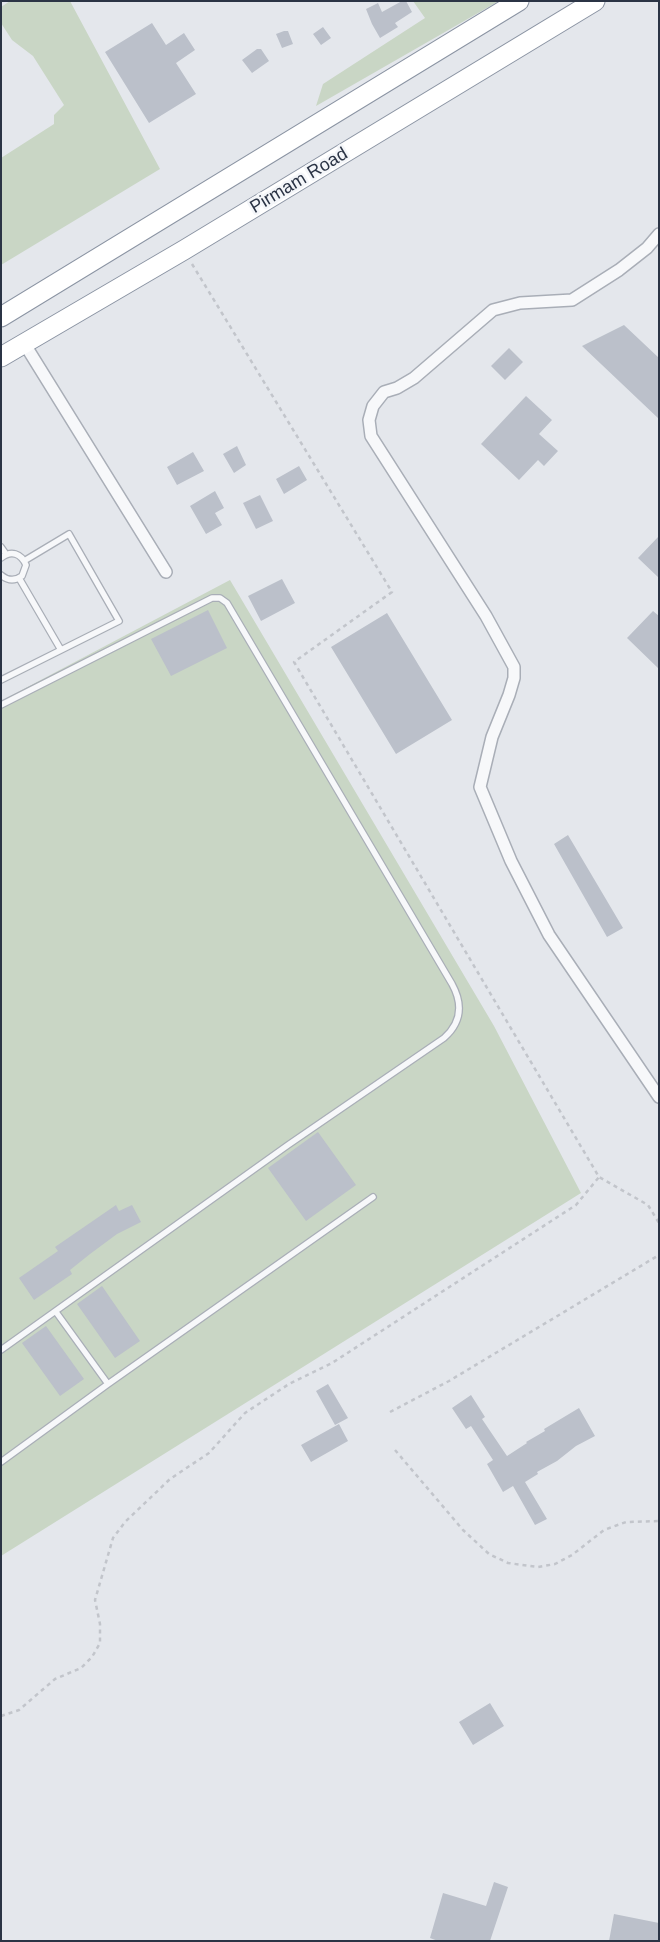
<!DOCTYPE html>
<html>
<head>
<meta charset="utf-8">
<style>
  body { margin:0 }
  #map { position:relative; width:660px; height:1942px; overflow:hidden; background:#e4e7ec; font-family:Helvetica,sans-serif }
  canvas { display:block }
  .frame { position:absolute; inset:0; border:2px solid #2b3445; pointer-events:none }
</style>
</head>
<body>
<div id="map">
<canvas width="660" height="1942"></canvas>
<div class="frame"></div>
</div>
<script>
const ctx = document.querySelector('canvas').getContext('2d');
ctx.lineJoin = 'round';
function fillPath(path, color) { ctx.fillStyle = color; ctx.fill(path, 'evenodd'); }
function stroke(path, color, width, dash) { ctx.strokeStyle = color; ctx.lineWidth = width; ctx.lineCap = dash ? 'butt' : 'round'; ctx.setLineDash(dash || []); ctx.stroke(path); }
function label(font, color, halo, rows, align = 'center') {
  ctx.font = font + ' Helvetica,sans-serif'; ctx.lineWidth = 5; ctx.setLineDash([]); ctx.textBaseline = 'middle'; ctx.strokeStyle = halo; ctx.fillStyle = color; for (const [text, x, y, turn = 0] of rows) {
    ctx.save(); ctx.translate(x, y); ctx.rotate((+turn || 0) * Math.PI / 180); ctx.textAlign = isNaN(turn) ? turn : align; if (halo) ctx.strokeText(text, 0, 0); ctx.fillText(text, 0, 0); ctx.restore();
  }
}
fillPath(new Path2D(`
  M10 1H70L160 169 1 265V158L54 124V115L64 105 33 56 12 40 1 23V7Z
  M413 1H499L316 106 323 84 425 18Z
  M230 580 494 1026 581 1193 1 1556V701Z`), '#c9d6c5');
fillPath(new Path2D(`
  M402 1H406L412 12 395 23 398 27 380 38 372 24 366 9 378 3 382 12Z
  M152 23 166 45 184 33 195 50 176 63 196 94 149 123 105 52Z
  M323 27 331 38 321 45 313 34Z
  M284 31H288L293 44 282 48 276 34Z
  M257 49H261L269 61 252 73 242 60Z
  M624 325 659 358V419L582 346Z
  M509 348 523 362 505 380 491 366Z
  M526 396 552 420 539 434 558 451 544 466 538 460 519 480 481 444Z
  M237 446 246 465 234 473 223 454Z
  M193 452 204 471 177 485 167 467Z
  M299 466 307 480 284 494 276 479Z
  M215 491 224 508 215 513 222 525 206 534 190 506Z
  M260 495 273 521 256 529 243 503Z
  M659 536V578L638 558Z
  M282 579 295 603 261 621 248 596Z
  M208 610 227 648 171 676 151 639Z
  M653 611 659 616V669L627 638Z
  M387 613 452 720 396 754 331 647Z
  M568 835 623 928 607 937 554 844Z
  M318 1132 356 1185 306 1221 268 1168Z
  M116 1205 119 1211 132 1205 141 1222 117 1234 90 1254 70 1270 72 1274 34 1300 19 1278 58 1251 55 1247Z
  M102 1286 140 1341 115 1358 77 1304Z
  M46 1326 84 1379 60 1396 22 1343Z
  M328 1384 348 1418 335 1425 316 1391Z
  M471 1395 485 1417 482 1419 507 1456 527 1443 526 1442 545 1431 544 1429 579 1408 595 1436 576 1446 557 1461 537 1472 538 1474 525 1482 547 1519 535 1525 513 1486 503 1492 487 1464 493 1460 471 1426 466 1429 452 1408Z
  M339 1424 348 1441 311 1462 301 1445Z
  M490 1703 504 1726 473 1745 459 1722Z
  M494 1882 508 1887 490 1941H438L430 1938 443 1893 486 1906Z
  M614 1914 659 1923V1941H609Z`), '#bbc0ca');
const service = new Path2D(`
  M1 547 6 554
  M1 558C11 550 21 553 26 565L22 576C15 581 8 581 1 575
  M24 561 69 534 119 621 61 650
  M1 680 61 650 19 578
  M1 705 212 598H220L227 603 452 984C463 1004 462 1022 444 1038L288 1145 1 1350
  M56 1312 108 1384
  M1 1462 108 1384 373 1197`);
const minor = new Path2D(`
  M659 234 647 248 619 270 572 300 520 303 493 310 414 378 397 388 384 392 373 406 369 420 371 436 486 616 514 667V678L509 695 492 737 480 787 511 861 549 935 659 1097
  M24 343 166 572`);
const trunk = new Path2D(`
  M1 317 519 1
  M1 357 184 250 595 1`);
stroke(service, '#a9aeb7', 8);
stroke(minor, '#a9aeb7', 14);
stroke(trunk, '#8b94a3', 21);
stroke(new Path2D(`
  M192 264 392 592 294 662 599 1177 648 1205 659 1223
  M390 1412 449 1381 659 1255
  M395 1450 463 1530 489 1554 508 1563 538 1567 555 1564 572 1555 604 1530 626 1522 659 1521
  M1 1716 19 1710 55 1679 81 1668 92 1657 100 1643V1624L95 1600 113 1538 125 1522 170 1479 209 1453 245 1413 289 1384 332 1363 576 1205 599 1177`), '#c2c5cb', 2.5, [4, 4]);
stroke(service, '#f7f8fa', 5.5);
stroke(minor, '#f7f8fa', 11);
stroke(trunk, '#fff', 19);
label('18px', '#2b3445', '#f4f6f9', [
  ["Pirmam Road",299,181,-31]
]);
</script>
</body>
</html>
